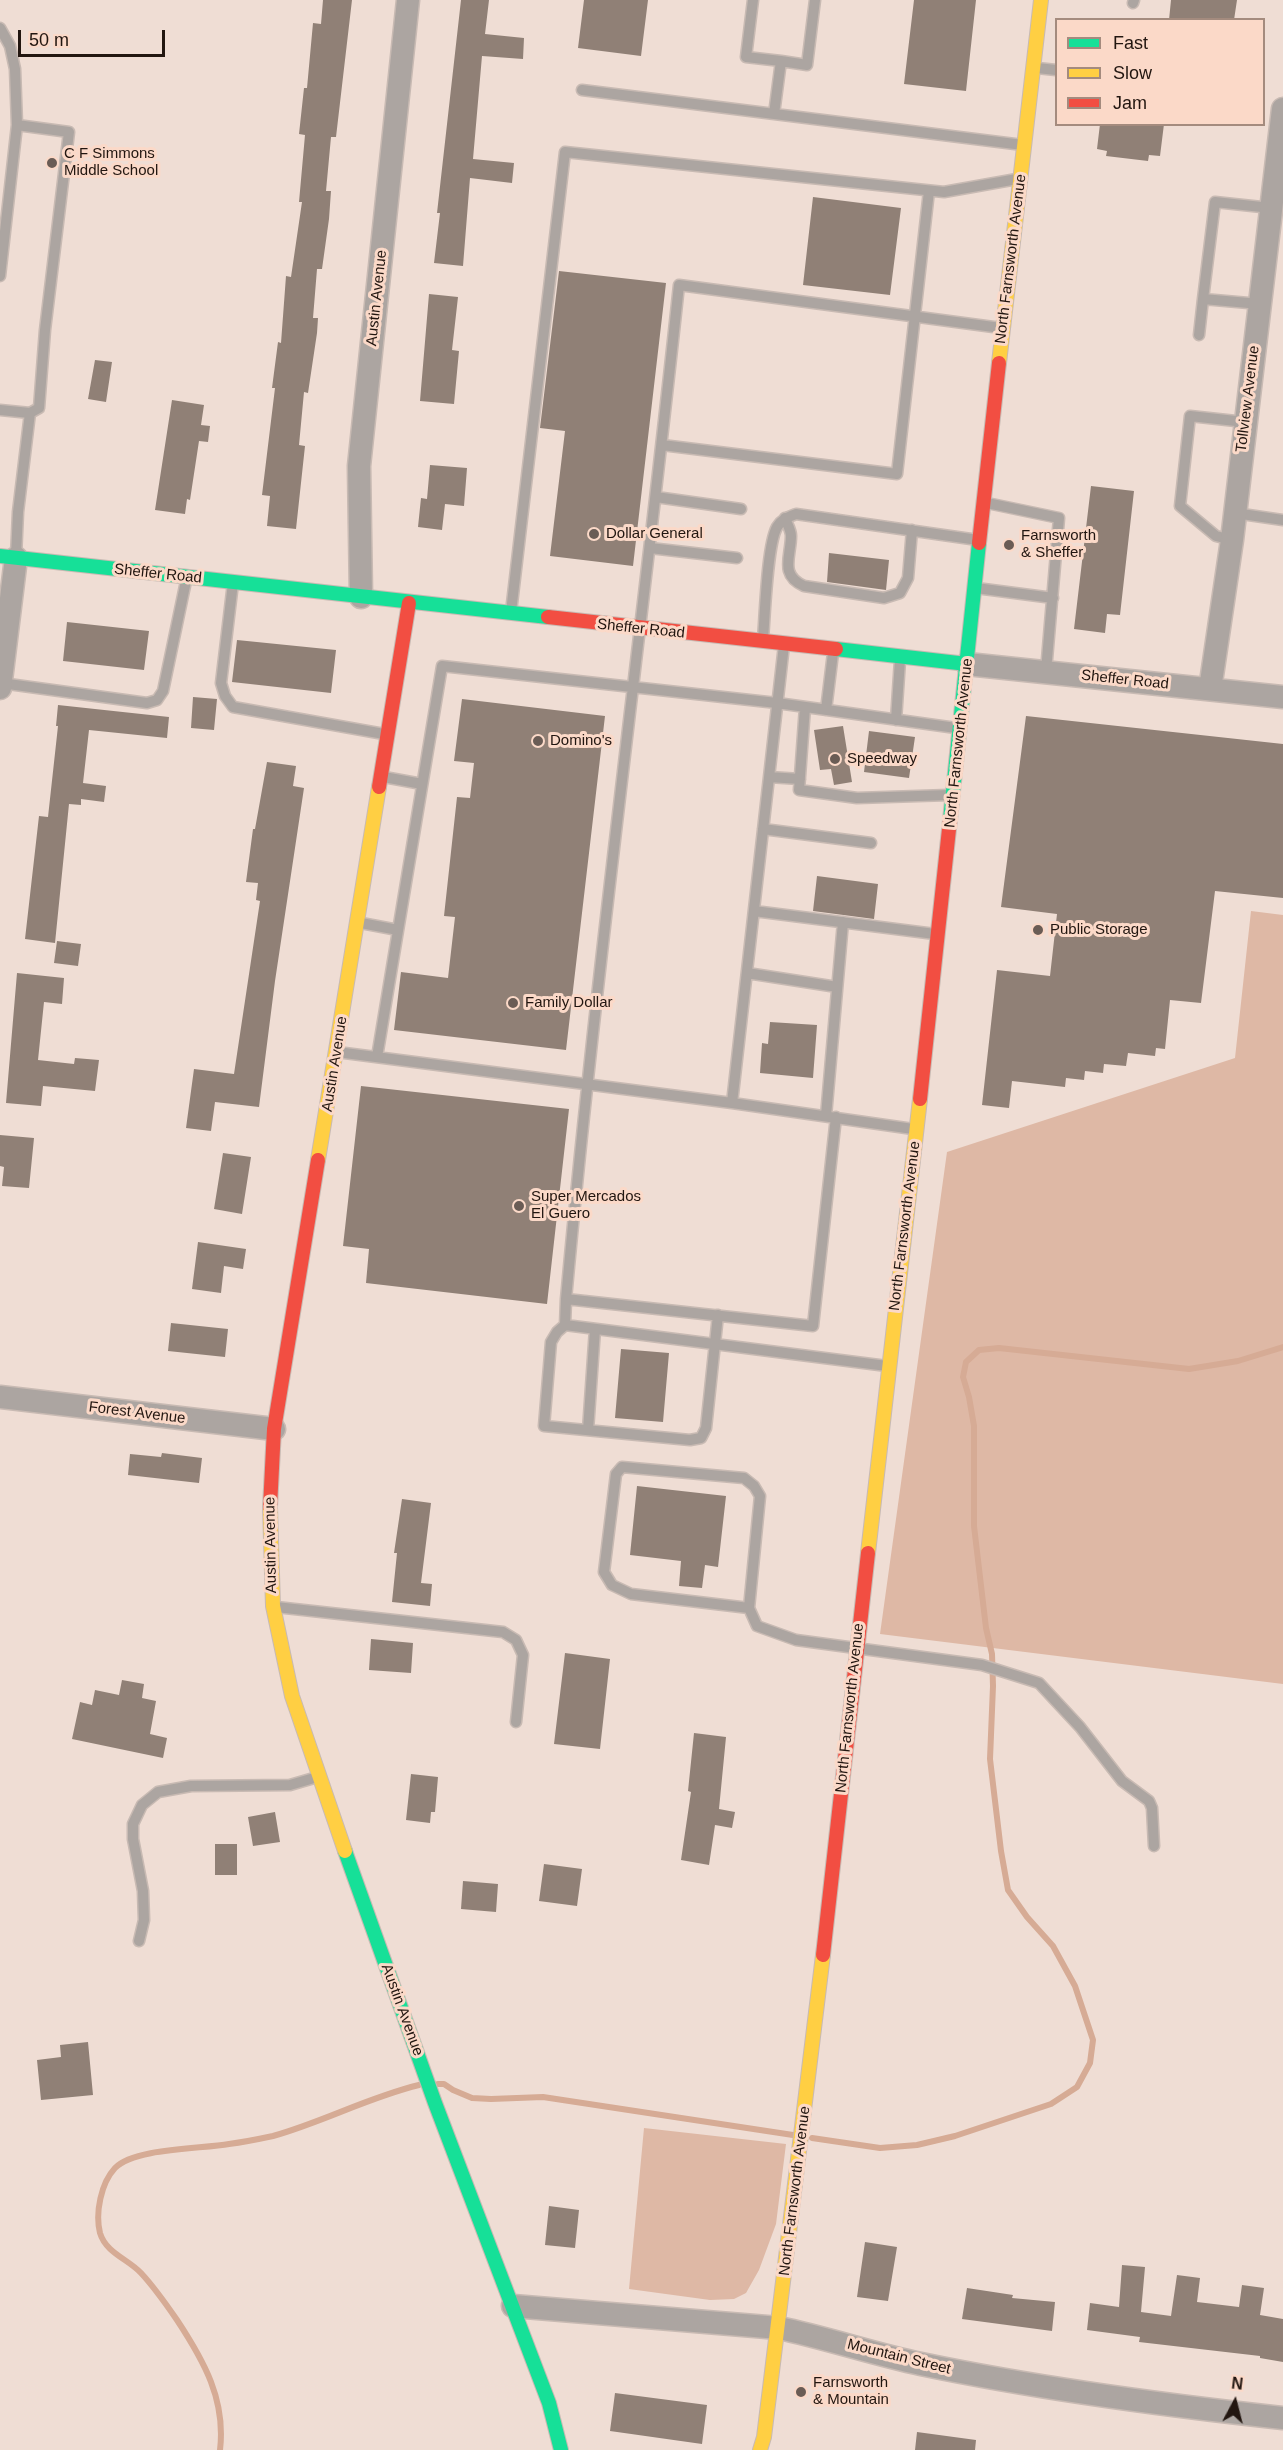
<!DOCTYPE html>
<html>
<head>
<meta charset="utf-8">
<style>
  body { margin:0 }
  #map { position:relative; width:1283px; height:2450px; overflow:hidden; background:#efddd4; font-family:Arial,sans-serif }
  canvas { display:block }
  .legend { position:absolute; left:1055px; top:18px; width:210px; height:108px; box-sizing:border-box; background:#fbd9c8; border:2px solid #a48b7e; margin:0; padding:8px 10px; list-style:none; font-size:18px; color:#221610 }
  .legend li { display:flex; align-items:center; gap:12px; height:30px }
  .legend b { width:30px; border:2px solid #a48b7e }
  .north { position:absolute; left:1205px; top:2372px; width:60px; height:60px; -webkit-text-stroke:4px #fbd9c8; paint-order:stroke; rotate:7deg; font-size:16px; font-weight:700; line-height:24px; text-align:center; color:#221610 }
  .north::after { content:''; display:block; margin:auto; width:21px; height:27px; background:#221610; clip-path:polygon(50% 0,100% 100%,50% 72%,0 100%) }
  .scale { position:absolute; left:18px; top:30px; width:147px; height:27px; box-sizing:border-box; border:3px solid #221610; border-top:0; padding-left:8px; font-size:18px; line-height:21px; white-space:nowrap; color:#221610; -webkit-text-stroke:4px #fbd9c8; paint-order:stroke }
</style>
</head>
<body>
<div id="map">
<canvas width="1283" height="2450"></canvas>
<ul class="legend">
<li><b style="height:8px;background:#16e098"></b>Fast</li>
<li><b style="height:8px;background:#ffcf43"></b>Slow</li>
<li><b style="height:8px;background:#f24e42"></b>Jam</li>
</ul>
<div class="north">N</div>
<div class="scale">50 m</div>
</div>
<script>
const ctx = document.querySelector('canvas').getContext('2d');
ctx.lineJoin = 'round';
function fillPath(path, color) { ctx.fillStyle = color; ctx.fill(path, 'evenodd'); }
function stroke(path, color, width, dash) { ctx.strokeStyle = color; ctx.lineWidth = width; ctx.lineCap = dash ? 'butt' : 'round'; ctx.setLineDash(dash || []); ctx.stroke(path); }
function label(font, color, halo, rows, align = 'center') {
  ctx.font = font + ' Arial,sans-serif'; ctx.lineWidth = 6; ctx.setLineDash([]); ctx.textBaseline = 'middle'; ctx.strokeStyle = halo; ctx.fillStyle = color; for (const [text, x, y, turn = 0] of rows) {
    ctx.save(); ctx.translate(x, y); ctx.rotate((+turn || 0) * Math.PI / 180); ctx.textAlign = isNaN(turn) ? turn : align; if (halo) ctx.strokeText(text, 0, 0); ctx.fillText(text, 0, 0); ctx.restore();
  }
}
fillPath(new Path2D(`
  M1251 911 1283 915V1684L880 1634 947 1152 1235 1058Z
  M644 2128 786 2144 776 2224 759 2270 746 2293 734 2299 710 2300 629 2289Z`), '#deb8a5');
stroke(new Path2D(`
  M438 2084H444L453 2090 472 2098 491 2099 543 2097 793 2135
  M812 2138 880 2148 917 2145 955 2136 1051 2104 1077 2087 1090 2063 1093 2040 1075 1986 1053 1946 1027 1917 1008 1890 1001 1851 990 1759 993 1686 992 1654 986 1628 974 1526V1426L969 1397 963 1377 966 1362 979 1350 999 1348 1189 1369 1238 1361 1283 1347
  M220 2450C226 2400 204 2361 177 2320 166 2304 155 2288 141 2273 128 2259 106 2253 100 2233 95 2213 101 2183 115 2168 134 2148 201 2149 229 2144 244 2142 259 2139 273 2136 323 2122 369 2097 419 2085`), '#d6ab95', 6);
fillPath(new Path2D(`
  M323 0H352L336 137H331L326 191H331L329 219 322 269H317L313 318H318L317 333 308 393 304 392 299 445 305 446 296 529 267 526 270 496 262 495 275 388H272L278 342 281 343 286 276 291 277 302 202H299L305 135 299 134 304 88H307L313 23 321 24Z
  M461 0H489L485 34 524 38 523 59 482 56 473 159 514 163 512 183 470 178 463 266 434 263 440 213H437Z
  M584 0H648L641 56 578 48Z
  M914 0H976L966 91 904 84Z
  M1171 0H1237L1234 20H1169Z
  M1100 124H1164L1160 156 1149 155 1148 161 1106 156 1107 151 1097 149Z
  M813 197 901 208 890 295 803 285Z
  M559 271 666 283 633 566 550 556 565 431 540 428Z
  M429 294 458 297 452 350 459 351 454 404 420 401Z
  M95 360 112 362 106 402 88 399Z
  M172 400 204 405 201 425 210 426 208 442 199 441 190 500 187 499 185 514 155 510Z
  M430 465 467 468 464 506 445 504 442 530 418 527 421 498 427 499Z
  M1091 486 1134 491 1120 615 1107 614 1105 633 1074 629Z
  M829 553 889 560 886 590 827 582Z
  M67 622 149 631 144 670 63 661Z
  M237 640 336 650 331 693 232 682Z
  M193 697 217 699 214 730 191 728Z
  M462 699 605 716 566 1050 394 1030 401 972 448 978 455 917 444 916 457 797 470 798 474 763 454 761Z
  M58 705 169 717 167 738 89 730 83 783 106 786 104 802 81 799V805L69 804 55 943 25 939 39 816 48 817 58 726H56Z
  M1026 716 1283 744V898L1215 891 1201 1003 1170 1000 1165 1049 1156 1048 1155 1056 1128 1053 1126 1066 1104 1064 1103 1073 1085 1071 1084 1080 1066 1078 1065 1087 1012 1081 1009 1108 982 1105 997 970 1050 976 1057 914 1001 907Z
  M843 726 852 782 834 785 831 769 820 770 814 730Z
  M869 731 915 737 909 778 864 772Z
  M267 762 296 766 293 786 304 788 275 981 259 1107 215 1102 211 1131 186 1128 194 1069 234 1074 260 901 256 900 258 883 246 882 253 829H255Z
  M817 876 878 884 874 919 813 911Z
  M57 941 81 944 78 966 54 963Z
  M17 973 64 978 62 1004 44 1002 38 1060 74 1064 75 1058 99 1060 95 1091 43 1086 41 1106 6 1103Z
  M770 1022 817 1025 813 1078 760 1073 762 1043 768 1044Z
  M361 1086 569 1109 547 1304 366 1283 369 1249 343 1246Z
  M0 1135 34 1138 29 1188 2 1186 4 1167 0 1166Z
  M223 1153 251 1157 242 1214 214 1209Z
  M198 1242 246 1249 243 1269 224 1266 221 1293 192 1289Z
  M171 1323 228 1329 225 1357 168 1351Z
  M621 1349 669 1353 663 1422 615 1418Z
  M162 1453 202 1458 199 1483 128 1475 130 1454 161 1457Z
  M637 1486 726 1496 718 1567 705 1565 702 1588 679 1586 681 1561 630 1555Z
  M402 1499 431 1503 421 1583 432 1584 430 1606 392 1602 397 1553H394Z
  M371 1639 413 1643 411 1673 369 1670Z
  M565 1653 610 1659 600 1749 554 1744Z
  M122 1680 144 1684 142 1698 156 1701 150 1734 167 1738 163 1758 72 1739 80 1702 92 1705 95 1690 119 1695Z
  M694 1733 726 1737 719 1809 735 1812 732 1828 715 1825 709 1865 681 1860 691 1792 688 1791Z
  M411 1774 438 1777 435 1812H431L430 1823 406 1820Z
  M275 1812 280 1842 253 1846 248 1817Z
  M215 1844H237V1875H215Z
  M544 1864 582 1869 577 1906 539 1901Z
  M463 1881 498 1884 496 1912 461 1909Z
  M88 2042 93 2095 41 2100 37 2060 61 2057 60 2045Z
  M549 2206 579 2210 575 2248 545 2245Z
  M865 2242 897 2247 888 2301 857 2297Z
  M1122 2265 1145 2267 1141 2312 1171 2316 1177 2275 1200 2278 1197 2302 1239 2307 1242 2285 1264 2288 1260 2315 1283 2319V2362L1260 2358V2356L1139 2342 1140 2337 1087 2330 1090 2303 1119 2307Z
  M967 2288 1013 2295 1012 2298 1055 2302 1052 2331 962 2319Z
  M615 2393 707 2405 702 2444 610 2431Z
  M917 2432 976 2440 975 2450H915Z`), '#908076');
const lane = new Path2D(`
  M753 0 746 57 781 61
  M1133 3 1134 0
  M0 28 10 46 15 69 17 125 0 276
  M1037 68 1056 70
  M582 90 1023 145
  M774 114 781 61 807 65 815 0
  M1203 299 1215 202 1271 208
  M1199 335 1203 299 1260 304
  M0 410 30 413 39 408 45 330 69 132 17 125
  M662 445 897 474 929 191
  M656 497 741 509
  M987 503 1059 518 1046 671
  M1235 513 1283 520
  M785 518C787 524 791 530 791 536 791 556 779 575 804 586L884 598 900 593 908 578 912 530
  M1232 540 1216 536 1180 506 1190 416 1245 422
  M650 548 737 558
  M16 556 18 512 30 413
  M233 583 221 683 225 696 233 707 384 734
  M976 588 1053 598
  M511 612 565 152 944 192 1017 179
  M763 639C765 615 767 545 777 527 782 519 788 517 796 514L978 540
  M1 683 147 703 157 700 163 691 186 581
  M805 707 799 790 857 798 949 795
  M826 710 833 653
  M896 720 900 660
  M384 777 422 784
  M769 777 800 779
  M763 829 871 843
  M754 911 935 934
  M361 923 398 930
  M747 973 837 987
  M337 1052 732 1103 913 1129
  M377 1057 442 666 777 703 956 728
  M732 1103 784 645
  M826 1116 843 922
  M836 1117 813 1326 566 1299C597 960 643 623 679 285L1001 328
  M566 1299 565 1325 887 1366
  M565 1325 557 1332 551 1342 544 1426 690 1440 701 1438 706 1428 718 1315
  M588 1430 595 1329
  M276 1607 503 1632 516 1640 523 1655 516 1722
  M749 1608 631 1594 612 1585 604 1572 616 1474 622 1467 744 1478 754 1486 760 1496 749 1608 757 1626 796 1640 982 1665 1039 1683 1080 1727 1122 1781 1149 1801 1152 1808 1154 1846
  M139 1941 144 1920 143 1891 133 1839V1824L142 1805 158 1792 191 1786 290 1785 314 1778`);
const street = new Path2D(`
  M361 597 359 466 408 0
  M967 664 1283 697
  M0 688 16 558
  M1210 689 1232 540 1283 109
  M0 1397 274 1429
  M513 2306 779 2328C827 2338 873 2354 921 2364 1041 2389 1162 2405 1283 2418`);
const fast = new Path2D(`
  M0 556 548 617
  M836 649 967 664
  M950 820 979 543
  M345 1851 435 2103 549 2403 561 2450`);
const slow = new Path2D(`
  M999 363 1041 0
  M318 1160 379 787
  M270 1507 273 1606 292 1696 345 1851
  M868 1553 920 1099
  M760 2450 764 2437 823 1955`);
const jam = new Path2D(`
  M979 543 999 363
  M548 617 836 649
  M379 787 409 603
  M920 1099 950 820
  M270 1507 274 1429 318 1160
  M823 1955 868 1553`);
stroke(lane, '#c8bab3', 13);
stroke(street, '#c8bab3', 25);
stroke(fast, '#c8bab3', 16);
stroke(slow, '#c8bab3', 16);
stroke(jam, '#c8bab3', 16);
stroke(lane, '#aca5a1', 10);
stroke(street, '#aca5a1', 22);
stroke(fast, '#16e098', 14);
stroke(slow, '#ffcf43', 14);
stroke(jam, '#f24e42', 14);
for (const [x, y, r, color] of [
  [52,163,6,"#6a5c55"],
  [594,534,6,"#6a5c55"],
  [1009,545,6,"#6a5c55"],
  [538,741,6,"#6a5c55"],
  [835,759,6,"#6a5c55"],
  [1038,930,6,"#6a5c55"],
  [513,1003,6,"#6a5c55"],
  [519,1206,6,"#6a5c55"],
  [801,2392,6,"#6a5c55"]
]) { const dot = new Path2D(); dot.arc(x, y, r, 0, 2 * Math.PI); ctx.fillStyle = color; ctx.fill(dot); stroke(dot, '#fbd9c8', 2); }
label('15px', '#221610', '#fbd9c8', [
  ["C F Simmons",64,154],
  ["Middle School",64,171],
  ["Dollar General",606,534],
  ["Farnsworth",1021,536],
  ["& Sheffer",1021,553],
  ["Domino's",550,741],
  ["Speedway",847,759],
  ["Public Storage",1050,930],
  ["Family Dollar",525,1003],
  ["Super Mercados",531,1197],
  ["El Guero",531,1214],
  ["Farnsworth",813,2383],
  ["& Mountain",813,2400]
], 'left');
label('15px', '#221610', '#fbd9c8', [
  ["North Farnsworth Avenue",1011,259,-83],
  ["Austin Avenue",377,298,-84],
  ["Tollview Avenue",1248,399,-83],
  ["Sheffer Road",158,574,6],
  ["Sheffer Road",641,629,6],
  ["Sheffer Road",1125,680,6],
  ["North Farnsworth Avenue",959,743,-84],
  ["Austin Avenue",335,1064,-81],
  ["North Farnsworth Avenue",905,1226,-83],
  ["Forest Avenue",137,1413,7],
  ["Austin Avenue",271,1545,-91],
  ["North Farnsworth Avenue",850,1708,-84],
  ["Austin Avenue",402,2010,70],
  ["North Farnsworth Avenue",795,2191,-83],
  ["Mountain Street",899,2357,14]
]);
</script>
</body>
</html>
